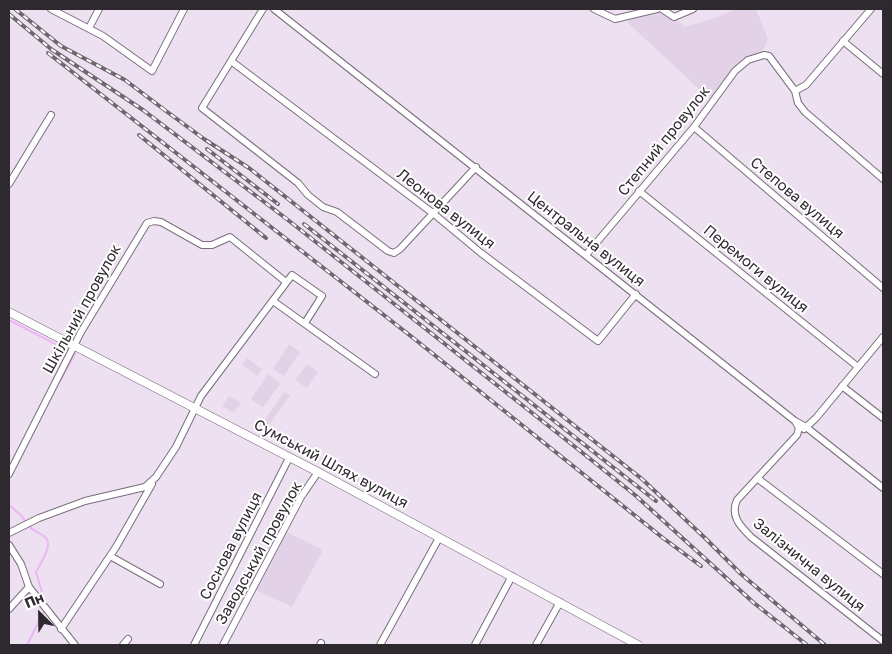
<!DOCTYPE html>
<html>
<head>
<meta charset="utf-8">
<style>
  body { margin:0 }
  #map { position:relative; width:892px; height:654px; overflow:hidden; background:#ede0f0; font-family:"Golos Text",sans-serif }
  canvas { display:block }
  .frame { position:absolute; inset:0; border:10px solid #2e292f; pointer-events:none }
  .north { position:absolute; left:15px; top:589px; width:50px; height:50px; -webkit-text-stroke:4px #fff; paint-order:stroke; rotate:337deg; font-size:14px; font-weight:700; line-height:20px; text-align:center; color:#2e292f }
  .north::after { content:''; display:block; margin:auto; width:18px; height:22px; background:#2e292f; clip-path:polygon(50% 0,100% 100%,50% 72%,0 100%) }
</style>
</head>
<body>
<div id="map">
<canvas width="892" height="654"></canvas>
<div class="frame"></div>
<div class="north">Пн</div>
</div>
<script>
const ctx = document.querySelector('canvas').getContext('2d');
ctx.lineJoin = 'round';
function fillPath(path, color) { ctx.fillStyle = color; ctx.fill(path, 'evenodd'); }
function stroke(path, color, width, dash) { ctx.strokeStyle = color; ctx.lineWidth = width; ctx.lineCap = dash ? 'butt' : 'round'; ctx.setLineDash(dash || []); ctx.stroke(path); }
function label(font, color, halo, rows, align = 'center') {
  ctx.font = font + ' "Golos Text",sans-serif'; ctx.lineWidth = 4; ctx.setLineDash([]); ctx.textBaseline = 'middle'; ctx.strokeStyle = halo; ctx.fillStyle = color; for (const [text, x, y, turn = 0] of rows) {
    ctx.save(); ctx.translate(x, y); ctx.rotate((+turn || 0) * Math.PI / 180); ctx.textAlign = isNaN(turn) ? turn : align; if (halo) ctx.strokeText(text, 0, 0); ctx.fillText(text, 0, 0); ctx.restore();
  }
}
fillPath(new Path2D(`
  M666 9 685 27 718 17 735 9H756L768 39 762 53 749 58 711 100 627 22 633 17Z
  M289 344 300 352 284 376 273 369Z
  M247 358 262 369 257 376 242 365Z
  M307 364 318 372 307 388 295 380Z
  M268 374 281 383 263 407 251 399Z
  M284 392 290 395 267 428 261 425Z
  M229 396 241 403 234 413 222 406Z
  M287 532 323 550 292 607 256 590Z`), '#e3d2e7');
stroke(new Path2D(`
  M9 320 69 351
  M60 381 75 354 73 353
  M9 505 22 516 26 523
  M29 526C34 532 42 533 46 538 53 546 40 564 36 572L45 602
  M27 645 43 613`), '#ecb6f7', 2);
const minor = new Path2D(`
  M51 9 103 36 152 71 184 9
  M263 9 202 108 298 183 308 195 323 207 337 212 388 251 394 253 400 249 476 167
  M274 9 795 421 806 427 883 488
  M594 9 615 19 657 9
  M662 9 674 17 693 9
  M89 28 99 9
  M843 41 883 74
  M231 61 434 214 481 253 598 341 636 294
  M795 91 806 85 871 9
  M694 127 883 288
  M9 184 51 115
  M639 191 858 367
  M586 255 694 127 735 71 748 60 764 55 769 56 795 91 798 103 805 112 883 179
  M273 301 375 374
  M842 386 883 418
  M795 421 799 428 797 435 737 500C730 516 740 526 751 537L883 641
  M804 429 816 418 883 337
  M9 474 81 332 147 223 154 221 161 222 202 245H212L230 237 286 282
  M757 478 883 574
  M9 533 39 518 85 501 145 487 156 477 176 447 201 396 292 275 322 296 305 323
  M9 545 21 564 29 587 75 645
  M110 556 160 584
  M9 609 29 587
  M61 629 116 547 152 484
  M123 645 128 639
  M194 645 289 458
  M223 645 301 497 318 472
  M320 645 321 643
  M380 645 439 538
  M475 645 512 576
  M536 645 560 602`);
const major = new Path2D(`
  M9 312 318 472 638 645`);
stroke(minor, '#7a6e7c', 8);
stroke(major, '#7a6e7c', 9);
stroke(minor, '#fff', 6);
stroke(major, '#fff', 8);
const rail = new Path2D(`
  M15 9 61 46 125 80 166 111
  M9 14 51 49 143 110 288 220 579 450 635 495 754 603 807 645
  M48 53 412 337 663 538 701 566
  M162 108 204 139 249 168 642 479 704 537 741 574 825 645
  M139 135 266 238
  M207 149 278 204
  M304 224 656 501`);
stroke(rail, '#6e6770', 4);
stroke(rail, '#fff', 2, [5.5]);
label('15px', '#2e292f', '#fff', [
  ["Степний провулок",664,141,-51],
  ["Степова вулиця",797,198,40],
  ["Леонова вулиця",446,209,38],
  ["Центральна вулиця",586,239,38],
  ["Перемоги вулиця",756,269,39],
  ["Шкільний провулок",82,309,-61],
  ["Сумський Шлях вулиця",331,464,28],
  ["Соснова вулиця",231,546,-63],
  ["Заводський провулок",259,553,-61],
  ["Залізнична вулиця",809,565,39]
]);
</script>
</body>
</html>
